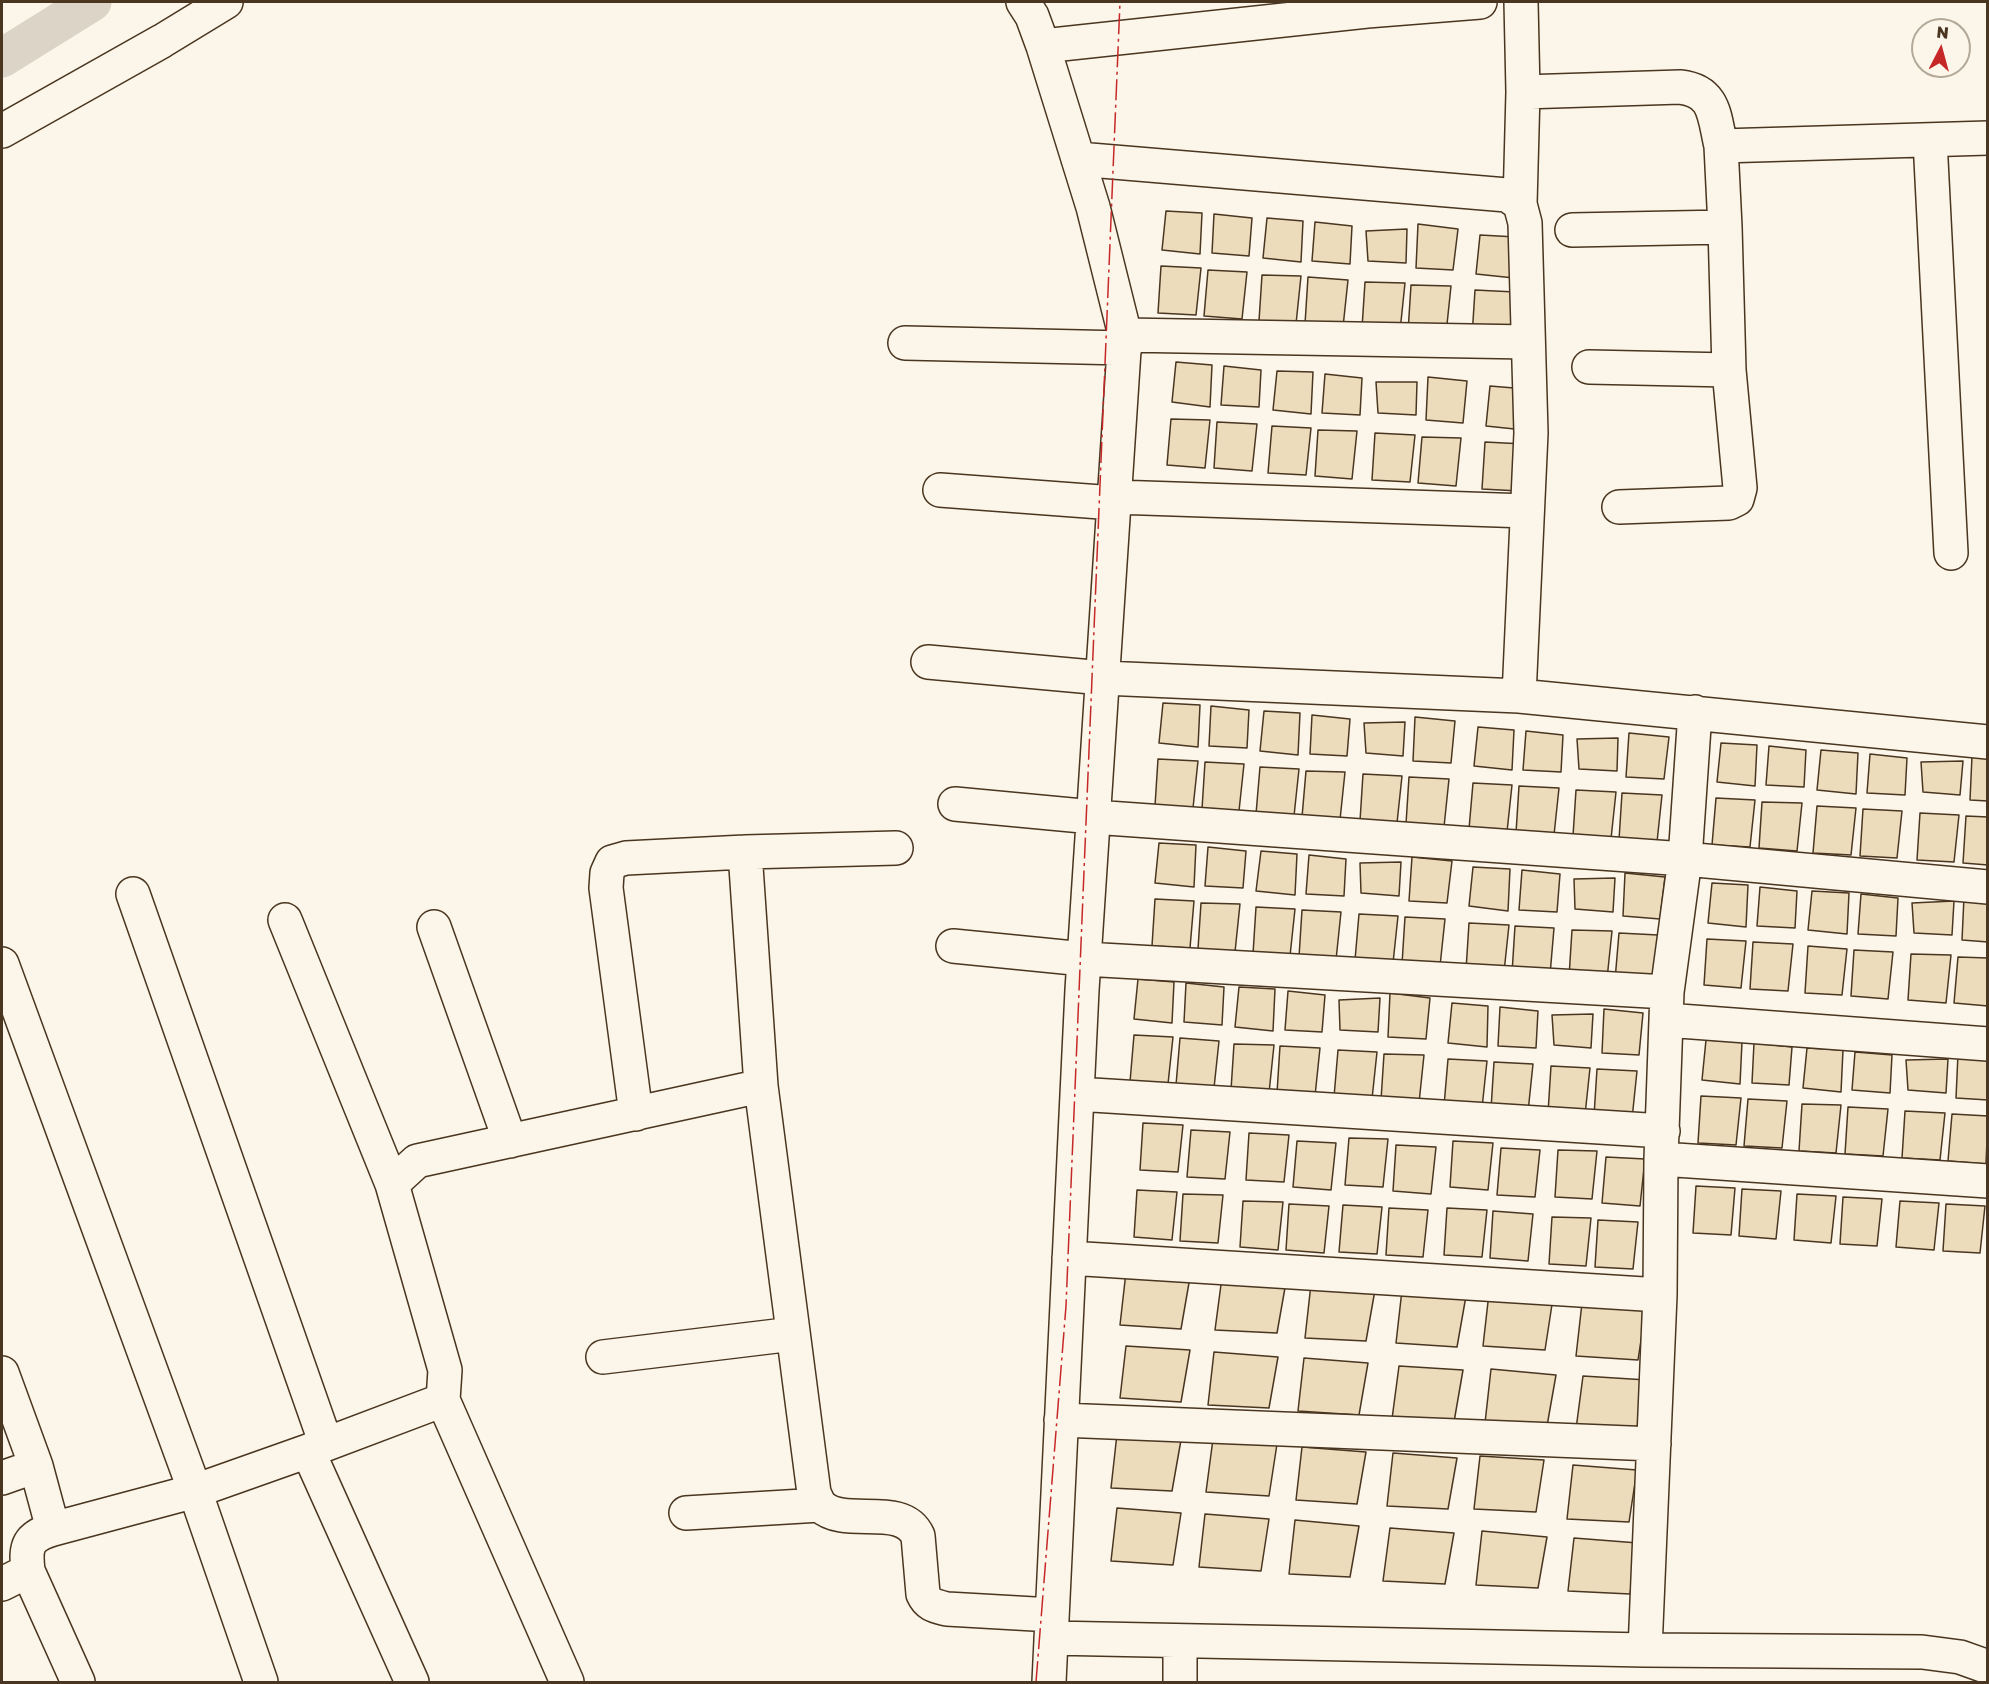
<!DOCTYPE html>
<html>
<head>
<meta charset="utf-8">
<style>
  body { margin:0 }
  #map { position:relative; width:1989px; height:1684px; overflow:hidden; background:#fbf6e9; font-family:"Golos Text",sans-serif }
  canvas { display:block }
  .frame { position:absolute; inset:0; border:3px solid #4a3520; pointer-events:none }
  .north { position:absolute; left:1911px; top:18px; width:60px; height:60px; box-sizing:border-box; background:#fbf6e9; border:2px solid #b4a999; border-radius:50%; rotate:6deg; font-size:16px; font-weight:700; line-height:24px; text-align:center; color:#4a3520 }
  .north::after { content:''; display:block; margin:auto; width:21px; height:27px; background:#c62828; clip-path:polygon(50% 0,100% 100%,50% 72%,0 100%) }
</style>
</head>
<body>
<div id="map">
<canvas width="1989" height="1684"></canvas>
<div class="frame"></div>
<div class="north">N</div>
</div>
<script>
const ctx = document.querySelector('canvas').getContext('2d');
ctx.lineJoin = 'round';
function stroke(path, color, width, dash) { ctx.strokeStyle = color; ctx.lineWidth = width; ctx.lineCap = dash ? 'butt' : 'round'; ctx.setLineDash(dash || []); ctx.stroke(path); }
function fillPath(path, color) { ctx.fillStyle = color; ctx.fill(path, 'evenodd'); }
stroke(new Path2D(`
  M2 58 92 2`), '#dcd4c6', 39);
const building = new Path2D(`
  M1166 211 1202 213 1200 254 1162 250Z
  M1214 214 1252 218 1249 256 1212 253Z
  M1267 218 1303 221 1301 262 1263 258Z
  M1315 222 1352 226 1350 264 1312 261Z
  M1418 224 1458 229 1453 270 1416 268Z
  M1407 229 1406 263 1368 261 1366 231Z
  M1480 235 1516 237 1514 278 1476 274Z
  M1161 266 1201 268 1196 315 1158 313Z
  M1208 270 1247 272 1242 319 1204 316Z
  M1262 275 1301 276 1296 324 1259 321Z
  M1308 277 1348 280 1343 327 1305 324Z
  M1365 282 1405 283 1400 331 1362 328Z
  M1411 285 1451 286 1446 334 1408 332Z
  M1475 290 1515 292 1510 340 1472 337Z
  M1176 362 1212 365 1210 407 1172 402Z
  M1224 366 1261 370 1259 407 1221 405Z
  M1277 371 1313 372 1311 414 1273 410Z
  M1325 374 1362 378 1360 415 1322 413Z
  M1428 377 1467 381 1463 423 1426 420Z
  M1376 382H1417L1416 415 1378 413Z
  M1490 386 1526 389 1524 430 1486 426Z
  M1171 419 1210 420 1205 468 1167 465Z
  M1217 422 1257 424 1252 471 1214 468Z
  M1272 426 1311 428 1306 475 1268 473Z
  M1318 430 1357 431 1352 479 1315 476Z
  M1375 433 1415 435 1410 482 1372 480Z
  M1422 437 1461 438 1456 486 1418 483Z
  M1485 442 1524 444 1519 491 1482 489Z
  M1163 703 1200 705 1198 747 1159 743Z
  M1211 706 1249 710 1247 748 1209 746Z
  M1264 711 1300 713 1298 755 1260 751Z
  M1312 715 1350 719 1347 756 1310 754Z
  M1415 717 1455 721 1451 763 1413 761Z
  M1405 722 1403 756 1366 753 1364 723Z
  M1478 727 1514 730 1512 770 1474 766Z
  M1526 731 1563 735 1561 772 1523 770Z
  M1629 733 1669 737 1664 779 1626 777Z
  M1618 738 1617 771 1579 769 1577 739Z
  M1721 743 1757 745 1755 786 1717 782Z
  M1769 746 1806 750 1804 787 1766 785Z
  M1821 750 1858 753 1856 794 1817 790Z
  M1870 754 1907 758 1905 795 1867 793Z
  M1972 756 1988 758V801L1970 800Z
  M1158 759 1198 761 1193 808 1155 806Z
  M1963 761 1960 795 1923 792 1921 762Z
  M1205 762 1244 764 1239 811 1202 809Z
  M1260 767 1299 769 1294 816 1256 814Z
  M1306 771 1345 772 1340 820 1302 817Z
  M1363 774 1402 776 1397 823 1360 821Z
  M1409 777 1449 779 1444 827 1406 824Z
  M1473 783 1512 785 1507 832 1469 829Z
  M1519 786 1559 788 1554 835 1516 833Z
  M1576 790 1616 792 1611 839 1573 836Z
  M1622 793 1662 795 1657 842 1619 840Z
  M1716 798 1755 800 1750 847 1712 845Z
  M1762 802 1802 803 1797 851 1759 848Z
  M1817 806 1856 808 1851 855 1813 853Z
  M1863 809 1902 811 1897 858 1860 856Z
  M1920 813 1959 815 1954 862 1917 860Z
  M1966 816 1988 817V865L1963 863Z
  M1159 843 1196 845 1194 887 1155 883Z
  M1208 847 1246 851 1243 888 1205 886Z
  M1261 851 1297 854 1295 895 1256 891Z
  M1309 855 1346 859 1344 896 1306 894Z
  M1412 857 1452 861 1447 903 1409 901Z
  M1401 862 1399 896 1361 893 1360 863Z
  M1473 867 1510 869 1508 911 1469 906Z
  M1522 870 1560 874 1557 912 1519 910Z
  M1625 873 1665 877 1660 919 1623 916Z
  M1615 878 1613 912 1575 909 1574 879Z
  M1712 883 1748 885 1746 927 1708 923Z
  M1760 887 1797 891 1795 928 1757 926Z
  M1812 891 1849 893 1847 934 1808 930Z
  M1861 894 1898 898 1896 936 1858 934Z
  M1964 897 1988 899V942L1962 940Z
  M1155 899 1194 901 1190 948 1152 946Z
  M1954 901 1952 935 1914 933 1912 903Z
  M1201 903 1240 904 1235 952 1198 949Z
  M1256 907 1295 909 1290 956 1253 954Z
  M1302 910 1341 912 1336 960 1299 957Z
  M1359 914 1398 916 1393 963 1355 960Z
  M1405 917 1445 919 1440 966 1402 964Z
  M1469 923 1509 925 1504 972 1466 970Z
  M1515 926 1554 928 1550 975 1512 973Z
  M1572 930 1612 931 1607 979 1569 977Z
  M1619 933 1658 935 1653 982 1615 980Z
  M1707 939 1746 941 1741 988 1704 985Z
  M1753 942 1793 944 1788 991 1750 989Z
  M1808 946 1847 949 1842 995 1805 993Z
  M1854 950 1893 952 1888 999 1851 996Z
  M1911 954 1951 955 1946 1003 1908 1000Z
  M1958 957 1988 958V1006L1954 1003Z
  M1138 979 1174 982 1172 1023 1134 1019Z
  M1186 983 1224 987 1222 1025 1184 1022Z
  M1239 987 1275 989 1273 1031 1235 1027Z
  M1288 991 1325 995 1322 1032 1285 1030Z
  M1390 993 1430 998 1426 1039 1388 1037Z
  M1380 998 1378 1032 1340 1030 1339 1000Z
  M1452 1003 1488 1006 1487 1047 1448 1043Z
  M1500 1007 1538 1011 1536 1048 1498 1046Z
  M1604 1009 1643 1013 1639 1055 1602 1053Z
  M1593 1014 1591 1048 1554 1045 1552 1015Z
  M1134 1035 1173 1037 1168 1084 1130 1082Z
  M1180 1038 1219 1041 1214 1088 1176 1085Z
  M1706 1040 1742 1042 1740 1084 1702 1080Z
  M1754 1043 1792 1047 1789 1085 1752 1083Z
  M1234 1044 1274 1045 1269 1093 1231 1090Z
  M1280 1046 1320 1048 1315 1096 1277 1093Z
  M1807 1048 1843 1050 1841 1092 1803 1088Z
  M1338 1050 1377 1052 1372 1099 1334 1097Z
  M1855 1052 1892 1055 1890 1093 1852 1090Z
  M1384 1054 1424 1055 1419 1103 1381 1100Z
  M1958 1054 1988 1057V1100L1956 1098Z
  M1448 1059 1487 1061 1482 1108 1444 1106Z
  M1948 1059 1946 1093 1908 1090 1906 1060Z
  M1494 1062 1533 1064 1528 1112 1491 1109Z
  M1551 1066 1590 1068 1585 1115 1548 1113Z
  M1597 1069 1637 1071 1632 1119 1594 1116Z
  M1701 1096 1741 1098 1736 1145 1698 1143Z
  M1748 1099 1787 1101 1782 1148 1744 1146Z
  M1802 1104 1841 1105 1836 1153 1799 1151Z
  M1848 1107 1888 1109 1883 1156 1845 1154Z
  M1905 1111 1945 1113 1940 1160 1902 1158Z
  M1952 1114 1988 1116 1986 1164 1948 1161Z
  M1143 1123 1183 1125 1178 1172 1140 1170Z
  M1191 1130 1230 1132 1225 1179 1187 1177Z
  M1249 1133 1289 1135 1284 1182 1246 1180Z
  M1349 1138 1388 1139 1383 1187 1345 1185Z
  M1297 1141 1336 1143 1331 1190 1293 1187Z
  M1453 1141 1493 1143 1488 1190 1450 1187Z
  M1396 1145 1436 1147 1431 1194 1393 1191Z
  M1501 1148 1540 1150 1535 1197 1497 1195Z
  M1558 1150 1597 1151 1592 1199 1555 1197Z
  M1606 1157 1645 1159 1640 1206 1602 1203Z
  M1696 1186 1735 1188 1731 1235 1693 1233Z
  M1742 1189 1781 1191 1776 1239 1739 1236Z
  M1137 1190 1177 1192 1172 1240 1134 1237Z
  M1183 1194 1223 1195 1218 1243 1180 1241Z
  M1797 1194 1836 1196 1831 1243 1794 1240Z
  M1843 1197 1882 1199 1877 1246 1840 1244Z
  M1243 1201 1283 1202 1278 1250 1240 1247Z
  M1900 1201 1939 1203 1934 1250 1896 1247Z
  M1289 1204 1329 1206 1324 1253 1286 1250Z
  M1946 1204 1985 1206 1980 1253 1943 1251Z
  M1343 1205 1382 1207 1377 1254 1339 1252Z
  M1389 1208 1428 1210 1423 1257 1386 1255Z
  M1447 1208 1487 1210 1482 1257 1444 1255Z
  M1493 1211 1533 1214 1528 1261 1490 1258Z
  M1552 1217 1591 1218 1586 1266 1549 1264Z
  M1598 1220 1638 1222 1633 1269 1595 1267Z
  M1126 1272 1190 1277 1181 1329 1120 1325Z
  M1222 1277 1286 1282 1277 1333 1215 1330Z
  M1311 1284 1375 1290 1366 1341 1305 1338Z
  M1402 1290 1466 1296 1457 1347 1396 1343Z
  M1489 1293 1553 1298 1545 1350 1483 1346Z
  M1582 1303 1646 1308 1638 1360 1576 1356Z
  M1126 1346 1190 1350 1181 1402 1120 1398Z
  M1214 1352 1278 1357 1269 1408 1208 1405Z
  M1304 1358 1368 1363 1359 1415 1298 1411Z
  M1399 1366 1463 1370 1454 1422 1392 1419Z
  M1491 1369 1556 1375 1547 1426 1485 1423Z
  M1583 1376 1647 1380 1639 1432 1576 1429Z
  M1117 1434 1181 1440 1172 1491 1111 1488Z
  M1213 1439 1277 1444 1269 1496 1206 1492Z
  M1302 1447 1366 1452 1357 1504 1296 1500Z
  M1393 1453 1457 1458 1448 1509 1387 1506Z
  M1480 1456 1544 1460 1536 1512 1474 1509Z
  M1573 1465 1637 1470 1629 1522 1567 1519Z
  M1117 1508 1181 1513 1173 1565 1111 1561Z
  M1205 1514 1269 1519 1261 1571 1199 1567Z
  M1295 1520 1359 1526 1350 1577 1289 1574Z
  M1390 1528 1454 1533 1445 1584 1383 1581Z
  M1482 1531 1547 1537 1538 1588 1476 1585Z
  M1574 1538 1638 1543 1630 1594 1568 1591Z`);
fillPath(building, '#ecdcbc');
stroke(building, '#4a3520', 1.5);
const minor = new Path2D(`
  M1023 2 1032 16 1043 46 1093 207 1125 335 1082 990 1049 1682
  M1043 46 1367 11 1480 2
  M1523 92 1680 87C1716 91 1714 117 1721 146
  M2 131 162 41 226 2
  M1930 140 1951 553
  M1520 204 1523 92 1521 2
  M1725 227 1721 146 1988 138
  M1572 230 1725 227 1729 370 1740 488 1737 499 1729 503 1619 507
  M1125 335 1528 342
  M905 343 1125 348
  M1589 367 1729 370
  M940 490 1114 503
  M1115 497 1527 511
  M928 662 1103 678 1519 696 1531 433 1525 223 1520 204 1507 195 1078 159
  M1519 696 1988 742
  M955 804 1093 817 1685 859 1988 887
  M133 894 326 1444
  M285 920 392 1184
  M434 927 510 1141
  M953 946 1084 959 1667 992
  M2 964 195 1491 261 1682
  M1666 1020 1988 1044
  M761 1086 814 1493C816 1497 818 1503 821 1506 845 1529 902 1501 918 1536L923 1594C928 1605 935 1606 947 1609L1052 1615
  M1077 1094 1663 1131
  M636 1114 606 888 607 873 612 862 626 858 745 852
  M1661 1159 1988 1181
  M1069 1258 1660 1295 1661 1159 1667 992 1685 859 1695 712
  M603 1357 793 1334
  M2 1373 36 1466 53 1529
  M443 1400 567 1682
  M1061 1420 1654 1444
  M308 1451 412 1682
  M2 1478 36 1466
  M686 1513 820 1505
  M2 1584 28 1571
  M1051 1638 1645 1650 1660 1295
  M1180 1641V1682
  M1645 1650 1922 1652 1960 1657 1988 1667
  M78 1682 28 1571C25 1545 28 1537 53 1529L195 1491 308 1451 443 1400 445 1370 392 1184 417 1161 761 1086 745 852 896 848`);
stroke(minor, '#4a3520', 36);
stroke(minor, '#fbf6e9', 33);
stroke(new Path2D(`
  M1036 1682 1066 1306 1120 2`), '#c62828', 1.5, [21, 4.5, 3, 4.5]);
</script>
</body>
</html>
